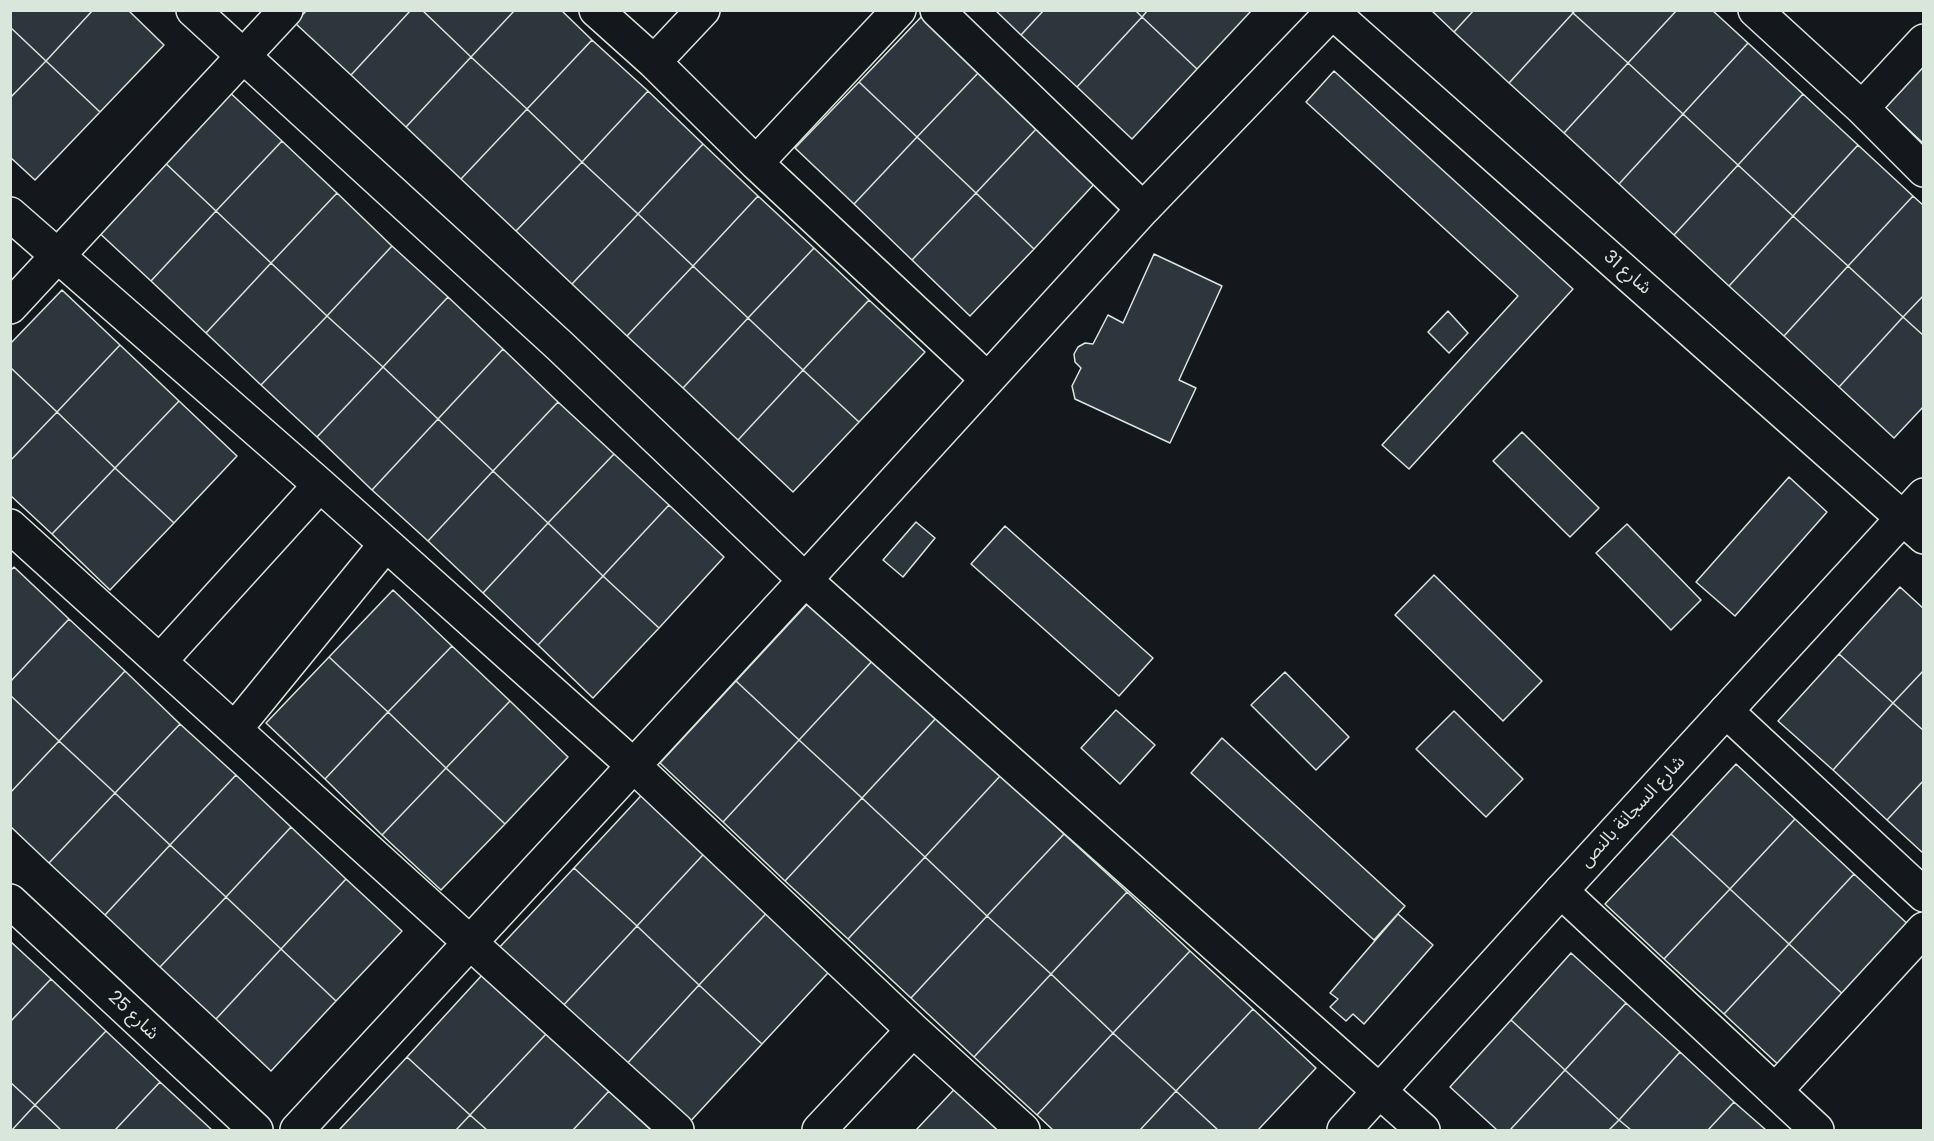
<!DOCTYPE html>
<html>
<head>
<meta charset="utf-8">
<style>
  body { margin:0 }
  #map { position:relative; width:1934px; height:1141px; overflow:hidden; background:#14181c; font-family:Poppins,sans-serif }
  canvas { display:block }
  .frame { position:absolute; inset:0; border:12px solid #d8e6dc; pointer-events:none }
</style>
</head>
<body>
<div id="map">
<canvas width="1934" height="1141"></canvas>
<div class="frame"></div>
</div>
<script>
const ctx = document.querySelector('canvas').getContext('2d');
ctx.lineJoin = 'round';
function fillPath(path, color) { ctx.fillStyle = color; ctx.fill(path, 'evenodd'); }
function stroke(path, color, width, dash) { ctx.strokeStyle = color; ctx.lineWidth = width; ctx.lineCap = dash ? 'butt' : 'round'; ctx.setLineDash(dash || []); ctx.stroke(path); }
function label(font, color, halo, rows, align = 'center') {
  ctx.font = font + ' Poppins,"Noto Sans Arabic",sans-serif'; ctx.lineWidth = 4.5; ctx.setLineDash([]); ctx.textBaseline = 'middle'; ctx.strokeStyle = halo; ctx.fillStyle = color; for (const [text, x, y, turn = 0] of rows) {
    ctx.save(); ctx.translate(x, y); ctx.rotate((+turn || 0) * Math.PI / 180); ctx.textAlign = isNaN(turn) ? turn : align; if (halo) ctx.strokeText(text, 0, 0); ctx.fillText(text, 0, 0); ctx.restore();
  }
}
const building = new Path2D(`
  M10 10H93L46 61 10 27Z
  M93 10H128L164 45 100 112 46 61Z
  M307 10H411L351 75 295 23Z
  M411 10H422L471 57 406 127 351 75Z
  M422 10H515L471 57Z
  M515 10H561L592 40 527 109 471 57Z
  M995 10H1044L1021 35Z
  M1044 10H1135L1142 17 1077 87 1021 35Z
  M1135 10H1148L1142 17Z
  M1148 10H1252L1197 69 1142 17Z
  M1431 10H1474L1454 32Z
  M1474 10H1571L1573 13 1509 83 1454 32Z
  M1576 10H1677L1628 63 1573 13Z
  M1677 10H1712L1748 43 1683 114 1628 63Z
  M1573 13 1628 63 1564 133 1509 83Z
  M923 15 981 70 917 137 859 82Z
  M1142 17 1197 69 1132 139 1077 87Z
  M10 27 46 61 10 98Z
  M592 40 648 91 582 162 527 109Z
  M1748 43 1803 94 1738 165 1683 114Z
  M471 57 527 109 461 179 406 127Z
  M1924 57V144L1880 103Z
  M46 61 100 112 35 180 10 157V98Z
  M1628 63 1683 114 1619 184 1564 133Z
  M981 70 1039 126 976 193 917 137Z
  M1334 71 1573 289 1409 469 1382 445 1518 296 1306 102Z
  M859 82 917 137 854 204 795 148Z
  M226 89 282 141 216 211 161 159Z
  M648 91 703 144 638 214 582 162Z
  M1803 94 1858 145 1793 216 1738 165Z
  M527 109 582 162 516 231 461 179Z
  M1683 114 1738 165 1674 235 1619 184Z
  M1039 126 1097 181 1034 249 976 193Z
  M917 137 976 193 912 260 854 204Z
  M282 141 337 193 271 263 216 211Z
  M703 144 758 196 693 266 638 214Z
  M1858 145 1913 196 1848 266 1793 216Z
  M161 159 216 211 151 281 95 229Z
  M582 162 638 214 572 284 516 231Z
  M1738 165 1793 216 1729 286 1674 235Z
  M337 193 392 246 327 316 271 263Z
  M976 193 1034 249 970 316 912 260Z
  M758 196 814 248 748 318 693 266Z
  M1913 196 1924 206V295L1903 317 1848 266Z
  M216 211 271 263 206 333 151 281Z
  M638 214 693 266 627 336 572 284Z
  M1793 216 1848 266 1784 336 1729 286Z
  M392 246 448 297 383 367 327 316Z
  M814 248 869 300 803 370 748 318Z
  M1154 254 1222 286 1179 380 1196 388 1170 443 1075 399 1072 386 1081 368 1075 362 1074 354 1078 347 1085 343 1093 344 1108 315 1123 323Z
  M271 263 327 316 261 385 206 333Z
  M693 266 748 318 683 388 627 336Z
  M1848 266 1903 317 1839 387 1784 336Z
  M62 290 120 345 57 412 10 367V344Z
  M1924 295V336L1903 317Z
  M448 297 503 349 438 419 383 367Z
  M869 300 925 352 859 422 803 370Z
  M1448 311 1468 333 1449 353 1428 332Z
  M327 316 383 367 317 437 261 385Z
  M1903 317 1924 336V406L1894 438 1839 387Z
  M748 318 803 370 738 440 683 388Z
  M120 345 179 401 115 468 57 412Z
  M503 349 558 402 493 471 438 419Z
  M10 367 57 412 10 461Z
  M383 367 438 419 372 490 317 437Z
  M803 370 859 422 793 492 738 440Z
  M179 401 237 456 174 523 115 468Z
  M558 402 614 454 548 523 493 471Z
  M57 412 115 468 52 534 10 495V461Z
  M438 419 493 471 428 541 372 490Z
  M1522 432 1599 508 1570 537 1493 461Z
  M614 454 669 505 603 576 548 523Z
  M115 468 174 523 110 590 52 534Z
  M493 471 548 523 483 593 428 541Z
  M1789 477 1827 512 1735 616 1696 582Z
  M669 505 724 557 659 628 603 576Z
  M916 522 935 538 903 577 883 560Z
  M548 523 603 576 538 645 483 593Z
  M1627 524 1701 600 1671 630 1596 553Z
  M1005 526 1153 658 1119 696 971 564Z
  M14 567 69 619 10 682V571Z
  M1434 575 1542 681 1503 721 1395 615Z
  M603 576 659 628 593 698 538 645Z
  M1900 587 1924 609V670L1893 703 1839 654Z
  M393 590 452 646 388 712 329 657Z
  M812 599 875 658 799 740 736 681Z
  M69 619 125 671 59 741 10 695V682Z
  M452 646 510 701 446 768 388 712Z
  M1839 654 1893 703 1833 770 1778 721Z
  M329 657 388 712 325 779 266 723Z
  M875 658 938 716 862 798 799 740Z
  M1924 670V731L1893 703Z
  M125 671 180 724 115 793 59 741Z
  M1285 672 1349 737 1316 770 1251 705Z
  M736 681 799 740 723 822 660 763Z
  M10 695 59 741 10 793Z
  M510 701 568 757 505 824 446 768Z
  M1893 703 1924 731V780L1887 820 1833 770Z
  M1116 710 1155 745 1120 784 1081 748Z
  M1454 711 1523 779 1486 817 1416 749Z
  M388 712 446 768 382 835 325 779Z
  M938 716 1001 775 925 857 862 798Z
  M180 724 236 775 170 845 115 793Z
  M1222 738 1405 906 1374 940 1191 773Z
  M799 740 862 798 785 881 723 822Z
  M59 741 115 793 49 863 10 826V793Z
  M1736 764 1795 819 1730 889 1671 834Z
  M446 768 505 824 441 890 382 835Z
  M236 775 291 827 226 897 170 845Z
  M1001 775 1064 834 987 916 925 857Z
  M1924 780V854L1887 820Z
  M650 786 713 844 637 926 574 868Z
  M115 793 170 845 105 915 49 863Z
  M862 798 925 857 848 939 785 881Z
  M1795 819 1854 874 1789 944 1730 889Z
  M291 827 346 879 281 949 226 897Z
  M1064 834 1127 892 1051 974 987 916Z
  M1671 834 1730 889 1664 959 1605 904Z
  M713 844 776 903 699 985 637 926Z
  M170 845 226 897 160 967 105 915Z
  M925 857 987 916 911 998 848 939Z
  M574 868 637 926 560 1009 497 950Z
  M1854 874 1913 929 1848 999 1789 944Z
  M346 879 402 931 336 1001 281 949Z
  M1730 889 1789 944 1724 1014 1664 959Z
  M1127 892 1190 951 1113 1033 1051 974Z
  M226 897 281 949 216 1019 160 967Z
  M776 903 839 961 762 1044 699 985Z
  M1398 914 1433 945 1364 1024 1353 1014 1346 1021 1330 1007 1338 999 1330 993Z
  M987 916 1051 974 974 1057 911 998Z
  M637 926 699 985 623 1068 560 1009Z
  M10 941 51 979 10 1022Z
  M1789 944 1848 999 1783 1069 1724 1014Z
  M281 949 336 1001 271 1071 216 1019Z
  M1190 951 1253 1009 1176 1091 1113 1033Z
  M1571 953 1626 1003 1565 1070 1511 1020Z
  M483 974 547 1033 470 1115 407 1057Z
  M1051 974 1113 1033 1037 1115 974 1057Z
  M51 979 106 1031 35 1105 10 1082V1022Z
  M699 985 762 1044 686 1126 623 1068Z
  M1626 1003 1680 1052 1619 1120 1565 1070Z
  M1253 1009 1316 1068 1258 1130H1218L1176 1091Z
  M1511 1020 1565 1070 1510 1130H1497L1450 1087Z
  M106 1031 160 1082 115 1130H61L35 1105Z
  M547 1033 609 1091 573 1130H487L470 1115Z
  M1113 1033 1176 1091 1140 1130H1053L1037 1115Z
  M1680 1052 1734 1102 1708 1130H1631L1619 1120Z
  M407 1057 470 1115 456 1130H339Z
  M1565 1070 1619 1120 1609 1130H1510Z
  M964 1079 1020 1130H916Z
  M10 1082 35 1105 12 1130H10Z
  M160 1082 212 1130H115Z
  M609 1091 651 1130H573Z
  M1176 1091 1218 1130H1140Z
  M1734 1102 1766 1130H1708Z
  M35 1105 61 1130H12Z
  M470 1115 487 1130H456Z
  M1619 1120 1631 1130H1609Z`);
fillPath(building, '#2c363c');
stroke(building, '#d8e6dc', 1.5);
const minor = new Path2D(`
  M596 10 654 62 756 163 987 379
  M937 10 1143 209
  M1330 10 1924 537
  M1755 10 1862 108 1924 170
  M654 62 703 10
  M1862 108 1924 41
  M756 163 899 10
  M10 214 320 485 634 766 913 1030 1023 1130
  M10 307 286 10
  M10 526 677 1130
  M160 661 320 485
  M1726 711 1924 895
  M235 729 386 544
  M1561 891 1817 1130
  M10 901 256 1130
  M1775 1091 1924 929
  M297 1130 805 580 1143 209 1334 10
  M819 1130 913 1030`);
const tertiary = new Path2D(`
  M193 10 560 346 805 580 1423 1130
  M1344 1130 1561 891 1924 495`);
stroke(minor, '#d8e6dc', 36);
stroke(tertiary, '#d8e6dc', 36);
stroke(minor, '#14181c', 33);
stroke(tertiary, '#14181c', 33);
label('18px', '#d8e6dc', '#14181c', [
  ["شارع 31",1627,273,41],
  ["شارع السجانة بالنص",1633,812,-47],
  ["شارع 25",133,1016,43]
]);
</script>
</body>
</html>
